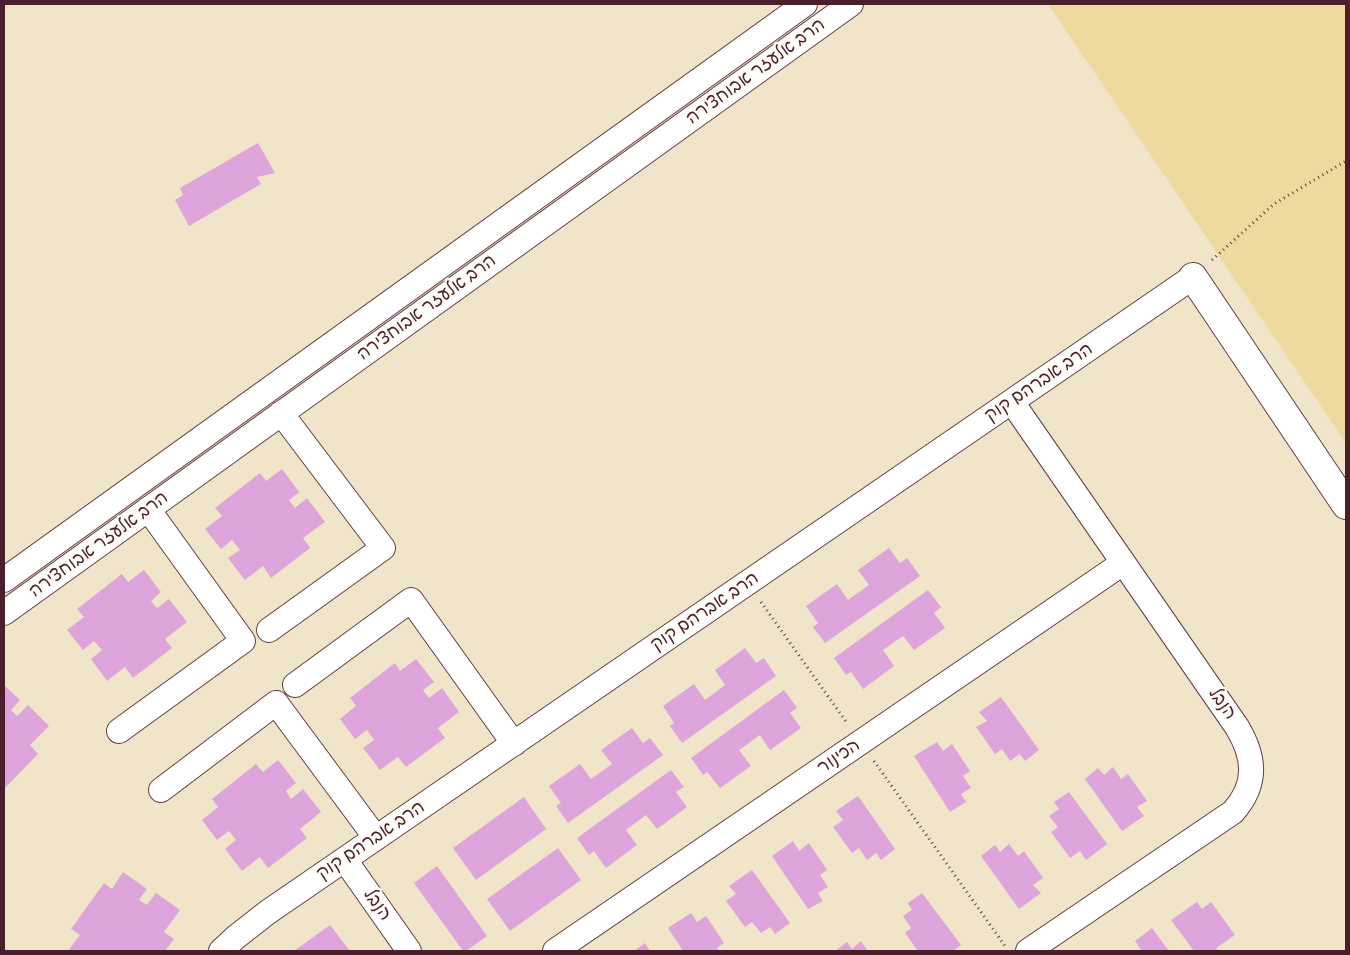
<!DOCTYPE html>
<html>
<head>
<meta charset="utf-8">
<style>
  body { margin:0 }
  #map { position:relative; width:1350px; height:955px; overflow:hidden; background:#f0e5c9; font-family:Itim,sans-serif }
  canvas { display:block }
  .frame { position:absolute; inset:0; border:5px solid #4a1f2b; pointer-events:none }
</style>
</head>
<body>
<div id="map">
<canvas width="1350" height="955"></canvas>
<div class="frame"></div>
</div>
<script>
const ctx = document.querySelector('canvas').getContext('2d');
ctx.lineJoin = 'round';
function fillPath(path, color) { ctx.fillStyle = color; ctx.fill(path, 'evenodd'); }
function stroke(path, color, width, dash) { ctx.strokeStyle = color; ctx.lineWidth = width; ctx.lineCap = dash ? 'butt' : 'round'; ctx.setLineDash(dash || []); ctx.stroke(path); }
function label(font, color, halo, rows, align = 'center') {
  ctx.font = font + ' Itim,"Playpen Sans Hebrew",sans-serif'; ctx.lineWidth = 5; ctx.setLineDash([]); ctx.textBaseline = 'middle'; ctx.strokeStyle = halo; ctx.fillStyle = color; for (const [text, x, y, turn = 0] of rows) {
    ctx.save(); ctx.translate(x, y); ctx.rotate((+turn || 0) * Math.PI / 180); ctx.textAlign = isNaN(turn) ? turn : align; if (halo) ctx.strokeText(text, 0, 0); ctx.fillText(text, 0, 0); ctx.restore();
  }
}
fillPath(new Path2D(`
  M1048 4H1346V444L1331 421Z`), '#eeda9e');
fillPath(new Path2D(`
  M258 143 275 173 257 177 261 184 189 226 175 200 183 195 180 188Z
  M282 469 299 492 289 500 295 508 307 498 325 522 303 538 310 548 271 578 263 566 245 580 228 558 240 550 232 540 221 549 205 529 222 516 215 508 260 473 266 481Z
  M889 548 900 563 907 558 920 576 825 643 813 627 818 623 806 606 837 584 848 600 869 585 858 570Z
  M144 570 161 592 151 601 157 608 169 599 187 622 165 639 172 648 133 678 125 667 107 681 91 659 102 650 94 641 83 650 67 630 84 617 77 609 122 574 128 582Z
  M928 590 941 607 934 613 945 628 914 650 903 636 883 650 894 666 863 689 851 672 846 675 834 658Z
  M745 648 756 663 764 658 776 676 682 743 670 726 674 723 663 706 694 684 705 700 725 685 715 670Z
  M416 659 434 682 423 690 429 698 442 688 459 712 438 728 445 738 406 767 398 757 380 770 363 748 374 740 367 730 355 739 340 719 356 706 350 698 395 663 400 671Z
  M4 685 20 700 11 710 17 716 28 705 49 726 30 745 38 754 4 789Z
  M784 690 797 708 790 713 801 728 770 750 760 735 739 750 751 766 720 788 707 772 703 775 691 758Z
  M1001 697 1039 750 1025 761 1020 754 1010 761 1002 749 995 754 976 727 987 721 979 712Z
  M632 728 643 743 650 738 663 755 568 823 556 806 561 803 549 786 580 764 591 779 612 764 601 750Z
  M937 742 943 751 952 744 970 771 963 776 971 788 961 794 966 802 950 812 914 756Z
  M278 760 296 783 286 791 291 799 303 789 321 812 300 829 307 838 268 868 260 857 242 871 225 849 236 840 229 831 217 840 202 820 218 807 212 799 256 764 263 772Z
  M1113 767 1121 779 1128 774 1147 801 1137 807 1144 816 1122 831 1085 779 1098 768 1104 775Z
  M671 770 684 787 676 792 687 807 657 829 646 815 626 830 637 845 606 868 594 851 589 855 577 838Z
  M1069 792 1107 844 1086 860 1080 851 1070 858 1051 832 1058 827 1049 816 1059 809 1054 802Z
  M858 796 895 849 881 860 876 853 867 860 859 848 852 853 833 827 843 820 836 811Z
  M524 797 546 829 476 880 453 848Z
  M793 841 799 851 809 843 827 870 820 875 828 887 818 893 823 901 808 909 772 856Z
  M1009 844 1018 856 1024 851 1043 878 1033 885 1041 893 1019 909 981 856 995 845 1000 852Z
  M558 848 581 880 510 931 487 899Z
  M437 866 487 936 466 951H463L414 883Z
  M752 870 790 923 775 934 770 927 761 933 752 922 745 927 726 901 736 894 729 886Z
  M123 872 147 889 139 900 147 905 156 893 180 910 164 932 174 939 165 951H68L80 935 71 929 104 883 112 889Z
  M922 893 961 945 953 951H918L905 933 911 928 903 916 912 910 908 903Z
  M1197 902 1202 909 1211 902 1235 935 1216 948 1218 951H1194L1171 920Z
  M691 913 697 922 706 916 724 943 717 948 719 951H683L668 928Z
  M330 925 350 951H294Z
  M1152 928 1169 951H1142L1135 941Z
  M861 941 868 951H835L847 942 852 949Z
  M645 943 650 951H634Z`), '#dda5db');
const minor = new Path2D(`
  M1012 402 1237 727C1255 757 1258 784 1233 812L1028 951
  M4 580 805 4
  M4 613 851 4
  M269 630 383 548 281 413
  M295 685 411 600 514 744
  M119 731 243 641 148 509
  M161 790 276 703 376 838
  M345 860 409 951
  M221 951 236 937 268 912 1193 277
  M555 951 1123 563`);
const major = new Path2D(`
  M1193 277 1346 505`);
stroke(minor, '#633d43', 26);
stroke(major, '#633d43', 30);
stroke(new Path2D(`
  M1212 260 1274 204 1346 161
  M761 602 847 723
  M874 761 1005 946`), '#633d43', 3, [1, 4]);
stroke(minor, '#fff', 24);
stroke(major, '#fff', 28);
label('18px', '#4a1f2b', '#fdfcf7', [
  ["הרב אלעזר אבוחצירה",756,72,-36],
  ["הרב אלעזר אבוחצירה",427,308,-36],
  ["הרב אברהם קוק",1039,383,-34],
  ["הרב אלעזר אבוחצירה",99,545,-36],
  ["הרב אברהם קוק",705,612,-34],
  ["הנבל",1222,704,55],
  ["הכינור",839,757,-34],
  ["הרב אברהם קוק",371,841,-34],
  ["הנבל",377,905,55]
]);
</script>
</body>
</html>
